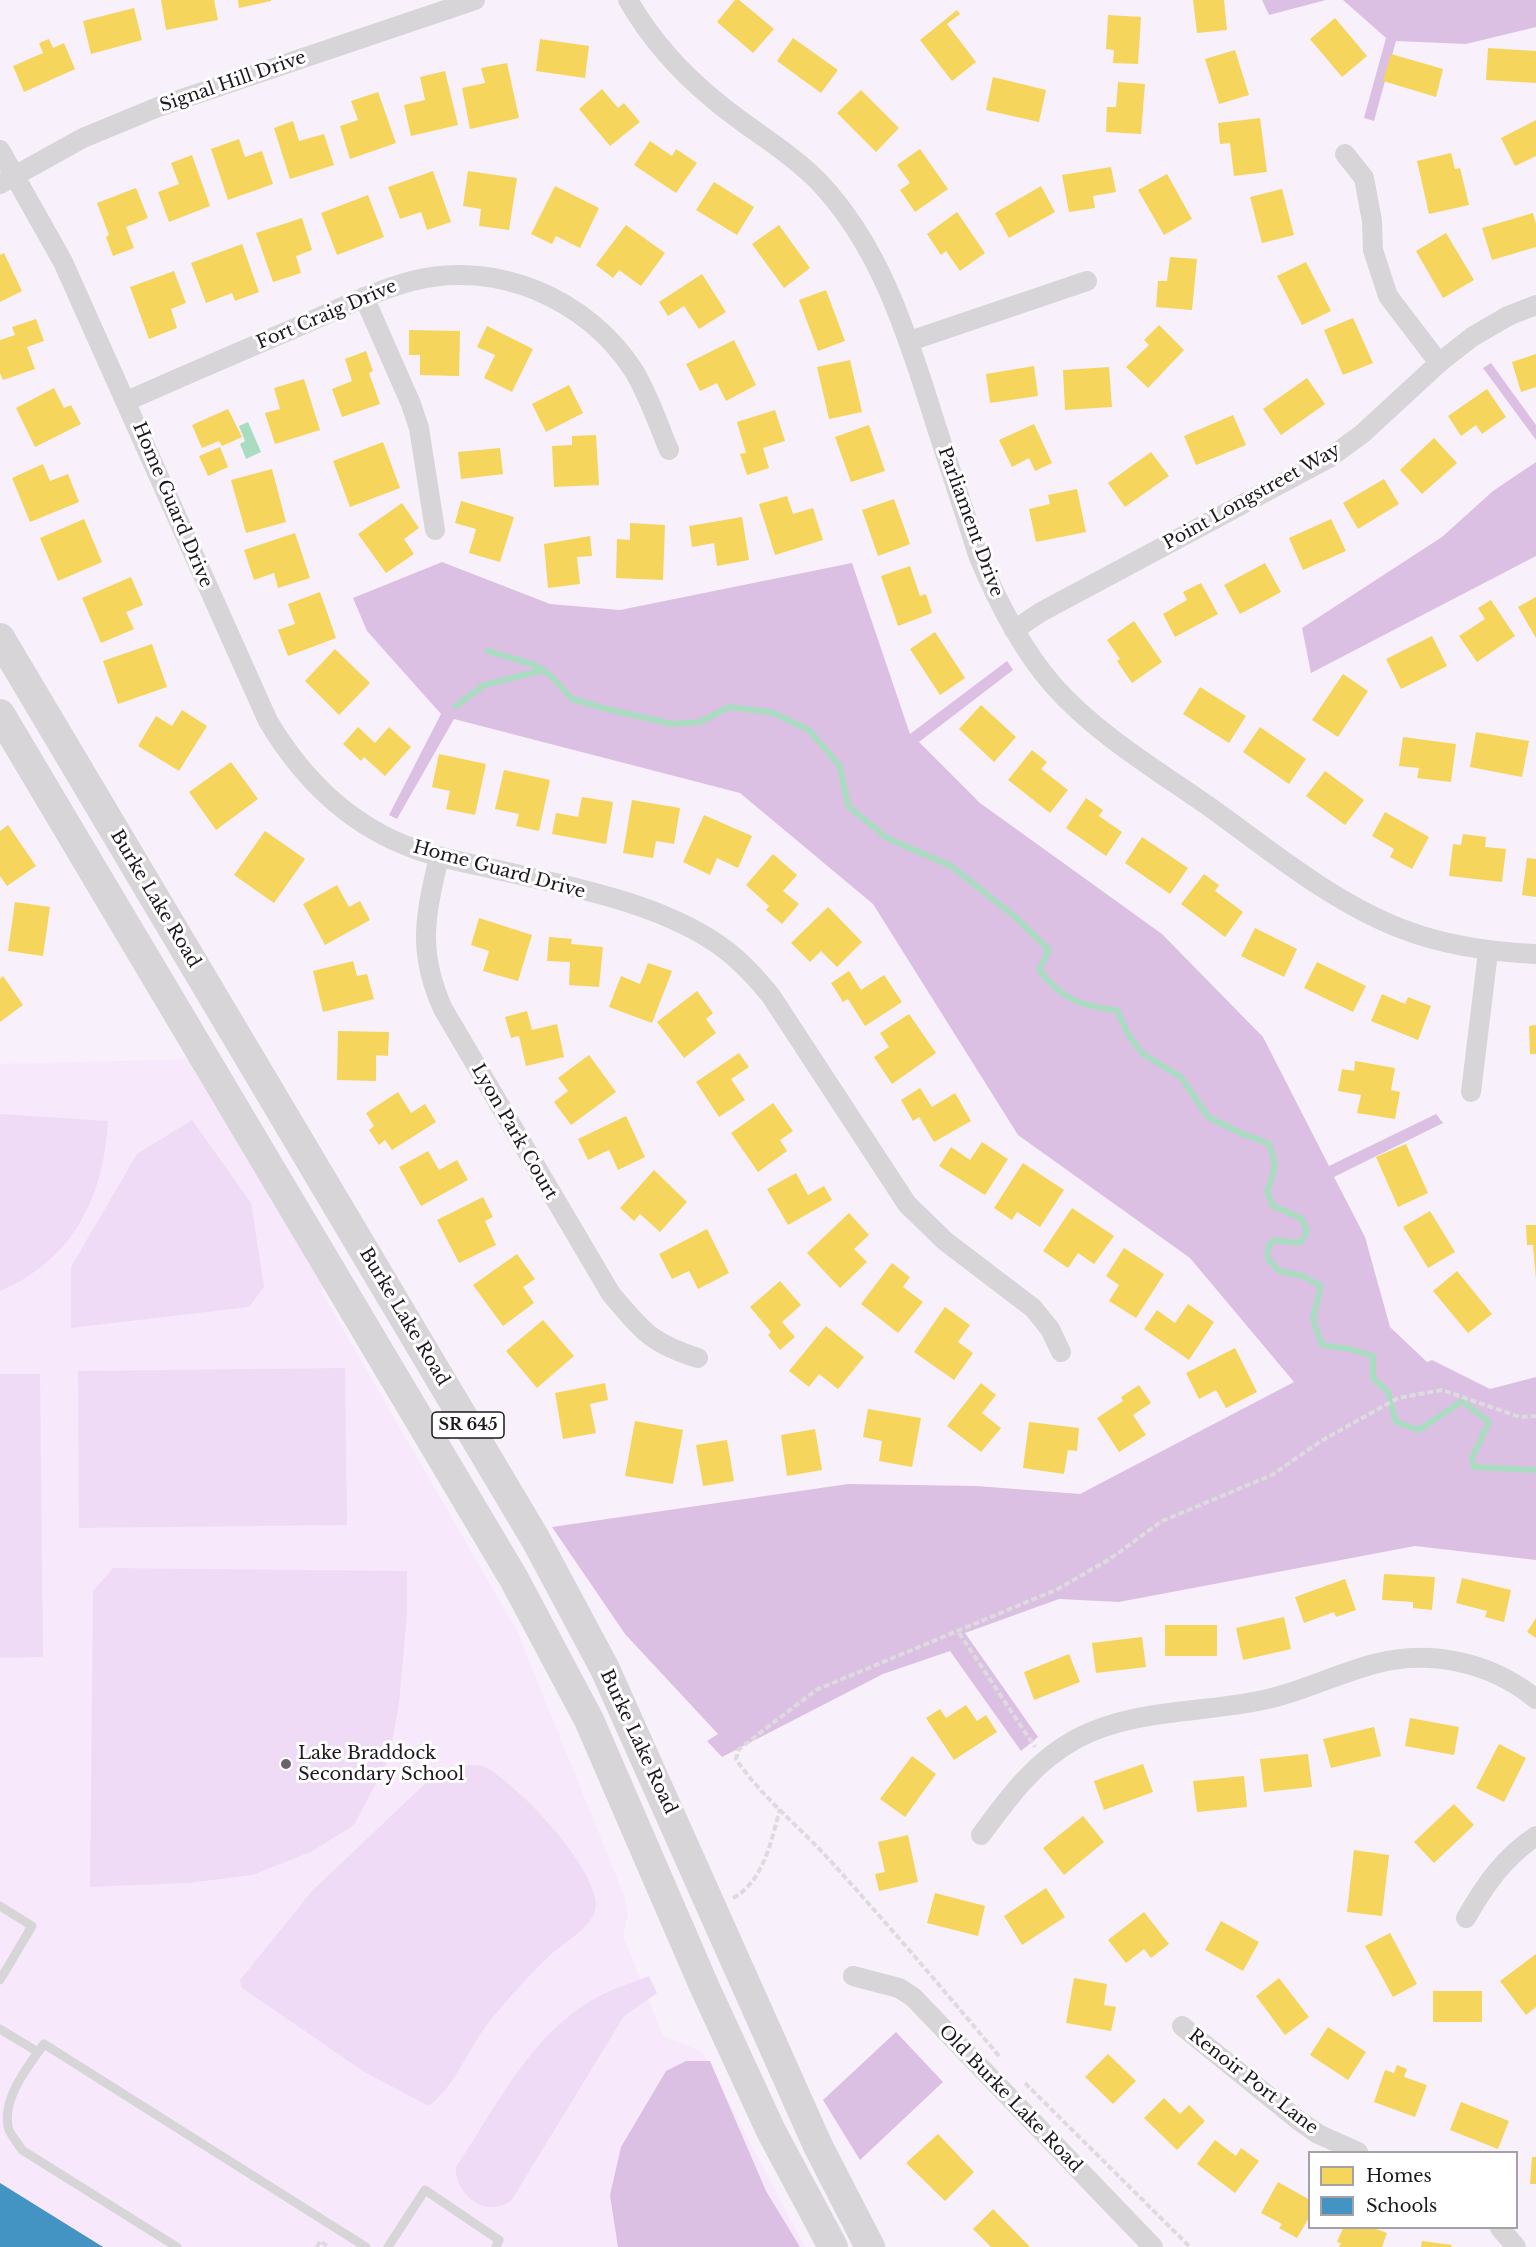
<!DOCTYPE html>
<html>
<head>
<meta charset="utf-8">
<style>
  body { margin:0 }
  #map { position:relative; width:1536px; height:2247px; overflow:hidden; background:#f8f0fa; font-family:"Libre Baskerville",serif }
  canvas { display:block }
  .legend { position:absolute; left:1308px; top:2151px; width:210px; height:78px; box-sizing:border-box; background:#fff; border:2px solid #a5a2a5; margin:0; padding:8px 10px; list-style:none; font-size:18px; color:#1d171e }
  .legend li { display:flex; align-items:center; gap:12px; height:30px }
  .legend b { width:30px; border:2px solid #a5a2a5 }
</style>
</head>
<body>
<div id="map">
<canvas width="1536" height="2247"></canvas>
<ul class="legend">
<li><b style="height:16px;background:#f6d55c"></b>Homes</li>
<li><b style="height:16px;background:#4393c3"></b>Schools</li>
</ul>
</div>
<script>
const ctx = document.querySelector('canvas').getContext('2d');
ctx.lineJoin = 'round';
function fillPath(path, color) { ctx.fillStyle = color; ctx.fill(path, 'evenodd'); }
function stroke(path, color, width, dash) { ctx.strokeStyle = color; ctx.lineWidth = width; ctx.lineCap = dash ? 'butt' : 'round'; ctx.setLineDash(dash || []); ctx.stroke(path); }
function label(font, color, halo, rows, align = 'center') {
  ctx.font = font + ' "Libre Baskerville",serif'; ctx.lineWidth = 6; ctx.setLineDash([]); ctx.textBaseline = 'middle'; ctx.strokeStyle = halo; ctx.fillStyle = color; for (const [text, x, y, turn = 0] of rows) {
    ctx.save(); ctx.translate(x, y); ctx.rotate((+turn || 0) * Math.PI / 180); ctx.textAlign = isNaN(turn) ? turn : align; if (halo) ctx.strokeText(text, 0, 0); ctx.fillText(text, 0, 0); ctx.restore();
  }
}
fillPath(new Path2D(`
  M201 1059 335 1281 321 1291 517 1631 625 1898 628 1915 623 1936 663 2036 702 2052 805 2247H0V1064Z`), '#f7e8fc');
fillPath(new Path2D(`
  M0 1114 108 1121C104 1197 73 1260 0 1291Z
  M192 1120 251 1203 264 1287 249 1307 71 1328V1267L137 1154Z
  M345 1368 347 1525 79 1528 78 1371Z
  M0 1374H40L43 1657 0 1658Z
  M113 1568 407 1571V1614L399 1704 389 1758 354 1825 311 1852 252 1875 188 1883 90 1887 93 1591Z
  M469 1765C473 1765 479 1765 483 1766 513 1779 610 1879 594 1914 586 1931 562 1944 548 1957 528 1976 510 1997 492 2018 468 2047 458 2083 429 2106L366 2073 242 1988 240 1980 312 1891 429 1780Z
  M649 1976 657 1993 624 2016 511 2201C505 2204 499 2207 492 2207 472 2208 454 2185 456 2167 496 2108 529 2036 594 1999 611 1989 631 1983 649 1976Z`), '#efdbf5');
fillPath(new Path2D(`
  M1262 0H1326L1269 15Z
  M1343 0H1536V27L1466 44 1396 41 1374 121 1364 118 1386 38Z
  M1491 363 1536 425V440L1483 368Z
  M1536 462V556L1311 673 1302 628 1442 537 1493 491Z
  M442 562 550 604 620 610 852 563 910 734 1007 661 1013 670 919 742 980 803 1162 934 1263 1037 1329 1166 1436 1114 1443 1123 1334 1177 1365 1237 1390 1327 1427 1362 1432 1360 1490 1389 1536 1377V1560L1415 1546 1119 1602 1059 1599 965 1633 1038 1737 1021 1751 950 1651 883 1674 722 1757 707 1741 718 1734 625 1634 552 1527 848 1484 977 1486 1080 1494 1294 1382 1190 1258 1018 1135 873 904 740 793 454 719 397 819 389 815 441 714 367 631 353 598Z
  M896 2032 943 2082 860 2160 823 2100Z
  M686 2061H710L766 2191 800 2247H618L610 2195 621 2147 666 2071Z`), '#dcc0e4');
fillPath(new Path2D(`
  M248 422 261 452 246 459 240 444 245 441 239 426Z`), '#aadcc2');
fillPath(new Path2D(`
  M161 0H214L218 20 166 30Z
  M238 0H271V1L239 8Z
  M735 0H739L774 29 753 53 717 22Z
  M1193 0H1224L1227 30 1197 33Z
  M134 8 142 40 91 54 83 21Z
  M957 10 960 14 947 24 976 62 952 81 920 40Z
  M1108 15 1141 17 1138 64 1113 63 1114 50 1106 49Z
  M1335 18 1367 56 1342 77 1310 39Z
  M793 38 838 70 821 93 777 61Z
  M49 39 53 48 64 43 75 69 24 92 13 66 43 53 39 43Z
  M540 39 589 46 585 78 536 71Z
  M1488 48 1536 51V83L1486 80Z
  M1235 50 1249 95 1219 104 1205 59Z
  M1391 54 1443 69 1436 97 1383 81Z
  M507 63 519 118 470 129 462 88 485 83 481 68Z
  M445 71 458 125 411 136 404 105 425 100 420 77Z
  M993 77 1046 90 1039 122 986 110Z
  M1118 82 1145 84 1141 134 1106 132 1107 107H1116Z
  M602 89 618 108 624 103 640 122 610 146 579 109Z
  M861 90 899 128 876 152 837 113Z
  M378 92 396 143 350 159 340 126 358 120 351 101Z
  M1260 118 1267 172 1234 176 1230 143 1220 144 1218 123Z
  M1536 120V156L1515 166 1501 138Z
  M293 121 299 141 324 134 334 165 290 179 274 128Z
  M239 139 245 157 262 151 273 184 228 200 211 149Z
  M650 141 672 156 676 149 697 163 676 193 634 165Z
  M920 149 948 189 915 212 900 190 910 183 897 165Z
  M1451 153 1455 169 1460 168 1469 205 1429 214 1417 161Z
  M192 155 210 206 169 222 158 192 179 184 171 163Z
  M1111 167 1116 192 1093 196 1095 208 1069 212 1062 175Z
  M433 171 451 222 427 230 421 212 400 219 388 187Z
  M468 171 517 178 509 230 479 226 481 209 463 206Z
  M1167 174 1192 219 1164 235 1138 190Z
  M714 182 754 207 737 235 696 210Z
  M555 186 599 208 580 248 556 236 552 244 531 234Z
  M1041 186 1055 212 1009 238 995 213Z
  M136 188 148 218 126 227 134 248 113 256 106 237 109 235 97 203Z
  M1282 189 1294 235 1262 243 1250 197Z
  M368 195 384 237 337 255 321 213Z
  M957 212 985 253 960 271 946 251 941 255 927 234Z
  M1533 213 1536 224V247L1492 260 1482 228Z
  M302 218 312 250 296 256 301 273 273 282 256 233Z
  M626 225 665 253 641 286 619 270 613 278 596 265Z
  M779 225 810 268 784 288 752 244Z
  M1446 233 1474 280 1443 298 1416 251Z
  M242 244 259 292 235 301 232 293 206 303 191 263Z
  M4 253 22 291 0 302V255Z
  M1170 257 1197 259 1192 310 1156 307 1158 281H1167Z
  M1306 262 1331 311 1302 325 1277 276Z
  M174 271 186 303 171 309 177 328 149 339 130 287Z
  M702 274 726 312 699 329 684 306 668 316 659 302Z
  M826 290 845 341 818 351 799 300Z
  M1353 318 1373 363 1343 375 1324 330Z
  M36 319 44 341 27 347 35 369 3 380 0 373V340L15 335 12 327Z
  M1159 325 1184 350 1148 388 1126 367 1149 345 1144 340Z
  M487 326 533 349 512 392 484 378 495 355 477 347Z
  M409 330 460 331 459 376 420 375V355H409Z
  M734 340 756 385 726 401 717 383 700 391 686 364Z
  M366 351 373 371 369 373 380 404 342 417 332 389 352 381 345 359Z
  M1536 354V387L1521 392 1512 362Z
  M850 360 862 412 829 419 817 367Z
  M1034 366 1038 396 990 403 986 374Z
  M1109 367 1112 407 1065 410 1063 370Z
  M1307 378 1325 404 1281 435 1263 409Z
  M304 379 320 430 275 444 265 413 280 409 274 388Z
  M569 385 583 413 546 432 532 404Z
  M54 388 64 408 71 405 81 424 35 447 16 408Z
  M1487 389 1506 417 1482 434 1476 425 1461 436 1448 416Z
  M228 409 242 437 222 446 219 441 202 448 192 425Z
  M775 410 785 441 763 448 769 468 747 475 740 454 746 453 737 422Z
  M1233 415 1246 445 1196 465 1184 436Z
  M1034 424 1052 463 1035 471 1029 458 1012 467 999 440Z
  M869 425 885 471 851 482 835 437Z
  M596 435 599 485 554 487 552 446 572 445V436Z
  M1434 438 1457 463 1422 494 1400 470Z
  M383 442 400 488 350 507 333 461Z
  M220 447 228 467 208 476 199 456Z
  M500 448 503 474 461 479 458 452Z
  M1151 452 1169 476 1125 507 1108 483Z
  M43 464 50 481 68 474 79 502 30 522 12 478Z
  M272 469 286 522 246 533 231 480Z
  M1384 479 1399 504 1358 529 1343 503Z
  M1077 489 1086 532 1036 542 1029 509 1050 504 1048 495Z
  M787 496 793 514 813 508 823 540 775 555 759 504Z
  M894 499 910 544 878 556 862 510Z
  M461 501 514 517 500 562 469 553 476 529 455 523Z
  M402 503 419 528 404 539 414 554 386 573 358 534Z
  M742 517 749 560 717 566 714 543 692 547 689 526Z
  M84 519 102 562 58 581 40 538Z
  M1331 519 1346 551 1303 570 1289 538Z
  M630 523 665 525 663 580 616 578 617 539 630 540Z
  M295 533 310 578 278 588 274 573 254 580 244 550Z
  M590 536 592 556 577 557 580 584 548 588 544 544Z
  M1265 563 1281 592 1240 614 1224 585Z
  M910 566 920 596 926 594 932 613 898 626 881 576Z
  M131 577 143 605 126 612 134 629 101 643 82 598Z
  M1201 583 1218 614 1175 637 1163 614 1187 600 1183 592Z
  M320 592 336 638 288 656 278 630 295 624 288 604Z
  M1536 597V638L1518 607Z
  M1491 600 1515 636 1477 662 1459 636 1485 619 1478 608Z
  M1134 621 1162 662 1132 683 1117 661 1120 659 1107 640Z
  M935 632 965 678 940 695 910 649Z
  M1432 636 1447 666 1401 689 1386 659Z
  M152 644 167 687 118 704 103 661Z
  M335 649 370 683 339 715 305 681Z
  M1343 674 1368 691 1338 737 1312 720Z
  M1200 687 1246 716 1229 743 1183 714Z
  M981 705 1016 737 994 762 959 729Z
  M182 710 207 726 179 771 138 746 156 716 172 726Z
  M358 727 375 743 389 727 411 747 385 776 364 757 361 761 343 744Z
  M1260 727 1306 759 1289 784 1243 752Z
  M1476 732 1529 741 1522 777 1470 767Z
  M1403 737 1456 744 1451 782 1417 778 1419 768 1399 766Z
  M1032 750 1047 762 1041 769 1068 790 1050 813 1008 780Z
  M439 754 486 764 475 815 446 809 450 791 432 787Z
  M231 762 258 799 216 830 189 792Z
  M504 770 550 780 539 831 516 826 519 814 495 809Z
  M1325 771 1364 800 1345 825 1306 796Z
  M582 797 613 802 606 844 552 834 556 813 578 817Z
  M1086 798 1103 810 1099 816 1122 832 1106 856 1066 828Z
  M632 800 680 808 674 844 656 841 653 858 623 853Z
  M1385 812 1429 837 1412 869 1390 857 1394 849 1372 836Z
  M704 815 752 836 738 868 717 858 710 875 683 862Z
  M8 825 36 866 7 886 0 876V831Z
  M265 831 305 859 274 903 234 875Z
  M1463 834 1486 837 1485 847 1506 849 1502 882 1449 876 1453 844 1461 845Z
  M1142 837 1188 868 1170 894 1125 863Z
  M773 854 797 875 783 891 799 904 782 924 766 910 769 906 746 885Z
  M1527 858 1536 859V897L1522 895Z
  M1204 874 1219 885 1215 891 1243 912 1225 937 1181 904Z
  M337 885 349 907 360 901 370 920 325 945 303 904Z
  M15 902 50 907 43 956 8 951Z
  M828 907 862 942 837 967 821 951 810 962 791 943Z
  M479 918 532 935 518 981 483 971 489 951 471 945Z
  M1255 928 1297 949 1284 977 1241 956Z
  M549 937 572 939 571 944 603 947 599 987 569 985 570 962 547 961Z
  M353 961 357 976 367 974 374 999 323 1012 313 971Z
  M1317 962 1366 986 1353 1012 1304 988Z
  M648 963 672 971 652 1023 609 1007 621 976 640 984Z
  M849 971 861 990 884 975 902 1002 865 1026 848 999 843 1002 831 983Z
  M3 976 23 1005 0 1022V979Z
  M697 991 713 1013 706 1019 716 1033 684 1058 657 1022Z
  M1382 994 1405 1004 1408 997 1431 1006 1418 1040 1371 1021Z
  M527 1011 532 1030 557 1024 564 1057 526 1066 519 1036 511 1038 505 1017Z
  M909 1014 936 1053 892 1084 874 1057 889 1047 880 1033Z
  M1536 1025V1054H1530L1529 1026Z
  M338 1031 389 1032 388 1056 376 1055V1081L337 1080Z
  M739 1053 749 1067 731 1079 745 1100 719 1117 696 1082Z
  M589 1055 616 1092 571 1125 554 1102 568 1091 558 1078Z
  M1355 1061 1395 1068 1391 1090 1400 1092 1395 1119 1357 1113 1361 1095 1338 1091 1342 1069 1354 1071Z
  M920 1088 932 1107 955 1093 971 1121 934 1142 919 1117 913 1121 901 1100Z
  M398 1092 411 1113 425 1104 436 1122 392 1150 385 1140 379 1145 369 1130 374 1126 366 1113Z
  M773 1103 793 1131 780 1140 787 1151 758 1172 731 1133Z
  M626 1116 645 1157 618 1170 609 1150 588 1160 578 1139Z
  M982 1142 1008 1159 985 1195 939 1166 951 1147 970 1160Z
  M1406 1144 1428 1193 1398 1207 1376 1157Z
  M428 1151 439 1170 457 1160 468 1180 421 1206 399 1167Z
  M1023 1163 1064 1190 1040 1227 1017 1212 1012 1220 994 1208Z
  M654 1170 687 1202 660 1232 640 1214 634 1221 620 1208Z
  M796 1173 808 1195 824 1186 832 1200 788 1225 767 1189Z
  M483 1197 493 1217 485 1221 496 1245 459 1263 437 1220Z
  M1072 1208 1114 1236 1094 1264 1078 1253 1068 1268 1043 1251Z
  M1430 1211 1455 1252 1428 1268 1403 1227Z
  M849 1213 869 1235 854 1249 867 1262 840 1288 807 1253Z
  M1526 1225H1536V1279L1533 1245H1527Z
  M707 1229 729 1273 698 1289 689 1271 672 1279 659 1254Z
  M1124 1248 1164 1274 1136 1318 1109 1301 1119 1285 1106 1276Z
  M517 1254 535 1279 523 1287 534 1303 503 1326 473 1285Z
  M892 1263 910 1277 903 1287 923 1302 898 1333 861 1304Z
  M1457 1271 1492 1314 1468 1333 1433 1291Z
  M780 1281 801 1305 782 1322 795 1337 780 1350 768 1335 771 1332 750 1307Z
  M1188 1304 1214 1322 1189 1360 1144 1329 1157 1310 1175 1323Z
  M945 1307 970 1325 958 1342 973 1353 954 1380 914 1352Z
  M543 1320 574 1356 537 1388 506 1351Z
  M826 1326 864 1357 838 1389 819 1374 809 1387 789 1371Z
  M1235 1348 1257 1392 1226 1408 1216 1390 1199 1399 1186 1373Z
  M605 1383 608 1400 590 1404 596 1433 563 1439 555 1393Z
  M981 1383 996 1395 982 1413 1001 1428 981 1452 947 1426Z
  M1139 1385 1151 1403 1133 1415 1146 1435 1119 1452 1097 1418 1123 1401 1121 1397Z
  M868 1409 921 1418 912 1467 879 1461 882 1441 863 1437Z
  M635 1421 683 1430 673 1484 625 1476Z
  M1029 1422 1079 1428 1077 1451 1068 1450 1064 1474 1023 1468Z
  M815 1429 822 1470 787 1476 781 1435Z
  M727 1440 734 1481 703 1486 696 1445Z
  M1384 1574 1435 1577 1432 1610 1413 1608V1602L1382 1600Z
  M1462 1578 1511 1590 1504 1622 1485 1617 1487 1611 1456 1603Z
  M1345 1579 1356 1610 1336 1617 1334 1612 1304 1623 1295 1597Z
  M1284 1617 1291 1649 1243 1660 1236 1628Z
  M1536 1618V1638L1527 1632Z
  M1165 1625H1217V1656H1165Z
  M1142 1637 1146 1667 1096 1673 1092 1643Z
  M1069 1654 1080 1682 1034 1700 1024 1672Z
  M966 1705 977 1721 986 1715 997 1732 954 1760 926 1718 940 1709 946 1718Z
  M1410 1718 1459 1727 1454 1755 1405 1746Z
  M1374 1727 1381 1756 1331 1768 1323 1739Z
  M1499 1744 1526 1758 1504 1802 1476 1788Z
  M1308 1754 1312 1787 1264 1792 1260 1759Z
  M912 1756 936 1774 905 1817 880 1799Z
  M1143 1764 1153 1792 1104 1810 1094 1781Z
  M1244 1776 1247 1807 1197 1812 1193 1781Z
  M1454 1804 1474 1825 1434 1863 1414 1842Z
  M1083 1816 1104 1842 1064 1875 1043 1848Z
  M908 1835 918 1882 879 1891 875 1874 885 1872 878 1842Z
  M1354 1850 1389 1855 1382 1916 1347 1912Z
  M1046 1888 1065 1917 1022 1945 1004 1916Z
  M935 1893 985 1906 978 1936 927 1923Z
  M1144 1912 1169 1944 1151 1958 1144 1949 1126 1963 1108 1940Z
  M1221 1921 1259 1942 1243 1971 1205 1950Z
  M1390 1933 1417 1984 1393 1997 1365 1946Z
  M1536 1954V2007L1526 2015 1500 1981Z
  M1074 1978 1107 1984 1104 2005 1116 2007 1111 2031 1066 2023Z
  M1279 1978 1309 2017 1285 2035 1256 1996Z
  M1433 1991H1482V2022H1433Z
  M1328 2027 1366 2052 1348 2080 1310 2055Z
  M1108 2054 1136 2081 1113 2104 1085 2077Z
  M1397 2065 1407 2069 1404 2077 1427 2085 1415 2117 1374 2102 1385 2070 1394 2073Z
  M1164 2098 1180 2114 1189 2105 1205 2121 1177 2150 1144 2118Z
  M1461 2102 1509 2121 1498 2149 1450 2130Z
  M938 2134 974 2172 945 2201 906 2163Z
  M1215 2140 1236 2156 1241 2148 1259 2161 1235 2193 1197 2164Z
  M1532 2157H1536V2184H1530Z
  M1278 2182 1310 2200V2216L1297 2238 1279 2228 1282 2224 1261 2213Z
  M993 2209 1030 2247H991L973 2229Z
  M1343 2228H1374L1387 2233 1382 2247H1339L1341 2243 1337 2242Z
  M1422 2241 1452 2245 1451 2247H1421Z`), '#f6d55c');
fillPath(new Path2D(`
  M0 2183 103 2247H0Z`), '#4393c3');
stroke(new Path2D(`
  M488 651 535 665 551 676 572 699 603 708 672 724 700 722 729 707 771 712 809 730 840 766 848 806 887 838 951 866 1014 916 1049 950 1039 970C1061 998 1081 1007 1117 1010L1129 1036 1143 1054 1181 1077 1208 1117 1245 1135 1268 1143C1278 1162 1275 1172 1267 1191L1272 1205 1302 1219 1307 1231 1300 1243 1274 1240 1268 1247V1259L1279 1271 1303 1276 1321 1286 1313 1319 1322 1345 1350 1349 1373 1356V1378L1388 1392 1396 1422 1419 1430 1462 1401 1489 1422 1472 1458 1474 1467 1536 1470
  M456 706 484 685 544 670`), '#aadcc2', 6);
stroke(new Path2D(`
  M959 1633 1035 1747
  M733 1898C764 1881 771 1841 780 1809
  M999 2056C942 1988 885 1921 826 1856 796 1824 760 1795 736 1759L739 1749 816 1690 1058 1589 1110 1559 1162 1521 1272 1475 1321 1441 1398 1398 1442 1390 1520 1417 1536 1416
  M1025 2083 1190 2247
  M317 2247 320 2241 329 2247`), '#dddbde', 4, [6, 3]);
stroke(new Path2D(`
  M0 1906 32 1926 0 1980
  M0 2029 38 2052
  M177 2247 22 2150C18 2143 12 2137 9 2130 0 2101 28 2066 44 2044L366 2247
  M388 2247 425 2190 499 2240 496 2247`), '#d7d5d7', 9);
stroke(new Path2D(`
  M628 0C650 38 679 71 713 99 748 129 788 150 820 183 877 244 903 322 928 400 944 452 962 503 978 555 997 601 1020 647 1053 685 1096 734 1157 770 1211 808 1271 851 1332 902 1402 929 1446 946 1490 952 1536 954
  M0 150 63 262 268 721C302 778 350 826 415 849 437 857 461 862 485 867 562 885 664 902 727 951 744 964 758 980 771 996L907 1204 945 1241 1033 1308 1050 1329 1061 1352
  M1345 154 1364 178 1372 221 1373 250 1388 296 1439 363
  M0 184 83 138 158 107 475 0
  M364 297 411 404 419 428 435 530
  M910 341 1087 281
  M127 401C185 375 244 350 302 325 339 309 374 291 412 281 496 259 588 299 634 371 649 396 658 424 669 450
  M1014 630 1041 612 1329 458 1362 434 1439 363 1472 337 1508 316 1536 305
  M439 857C425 917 417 951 443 1009L611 1294C643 1331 650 1343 698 1358
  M1471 1092 1488 952
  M981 1835C1009 1797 1034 1762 1076 1739 1130 1710 1194 1713 1253 1702 1295 1695 1333 1675 1374 1664 1430 1649 1491 1662 1536 1699
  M1466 1918C1485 1885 1504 1857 1536 1836
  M853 1976 899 1988 913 1997 1153 2247
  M1182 2026 1298 2120 1318 2134 1358 2152
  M1500 2228 1516 2247`), '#d7d5d7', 20);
stroke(new Path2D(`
  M0 638 536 1540 605 1669 818 2146 870 2247
  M0 714 514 1579 589 1720 705 1988 771 2131 833 2247`), '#d7d5d7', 30);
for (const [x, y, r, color] of [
  [286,1764,6,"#6a636b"]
]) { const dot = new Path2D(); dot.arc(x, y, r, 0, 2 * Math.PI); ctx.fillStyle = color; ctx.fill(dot); stroke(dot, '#fff', 2); }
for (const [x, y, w] of [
  [468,1425,72]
]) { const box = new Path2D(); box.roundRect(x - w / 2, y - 13, w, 26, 4.5); ctx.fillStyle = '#fff'; ctx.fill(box); stroke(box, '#1d171e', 1.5); }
label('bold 16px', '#1d171e', null, [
  ["SR 645",468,1425]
]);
label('18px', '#1d171e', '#fff', [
  ["Signal Hill Drive",233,82,-19],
  ["Fort Craig Drive",327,315,-23],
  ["Point Longstreet Way",1252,497,-29],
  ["Home Guard Drive",172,505,67],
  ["Parliament Drive",970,522,70],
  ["Home Guard Drive",499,870,15],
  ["Burke Lake Road",155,899,59],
  ["Lyon Park Court",514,1132,60],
  ["Burke Lake Road",404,1317,59],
  ["Burke Lake Road",638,1742,65],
  ["Renoir Port Lane",1253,2082,38],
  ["Old Burke Lake Road",1010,2099,46]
]);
label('18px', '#1d171e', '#fff', [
  ["Lake Braddock",298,1754],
  ["Secondary School",298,1775]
], 'left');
</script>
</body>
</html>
